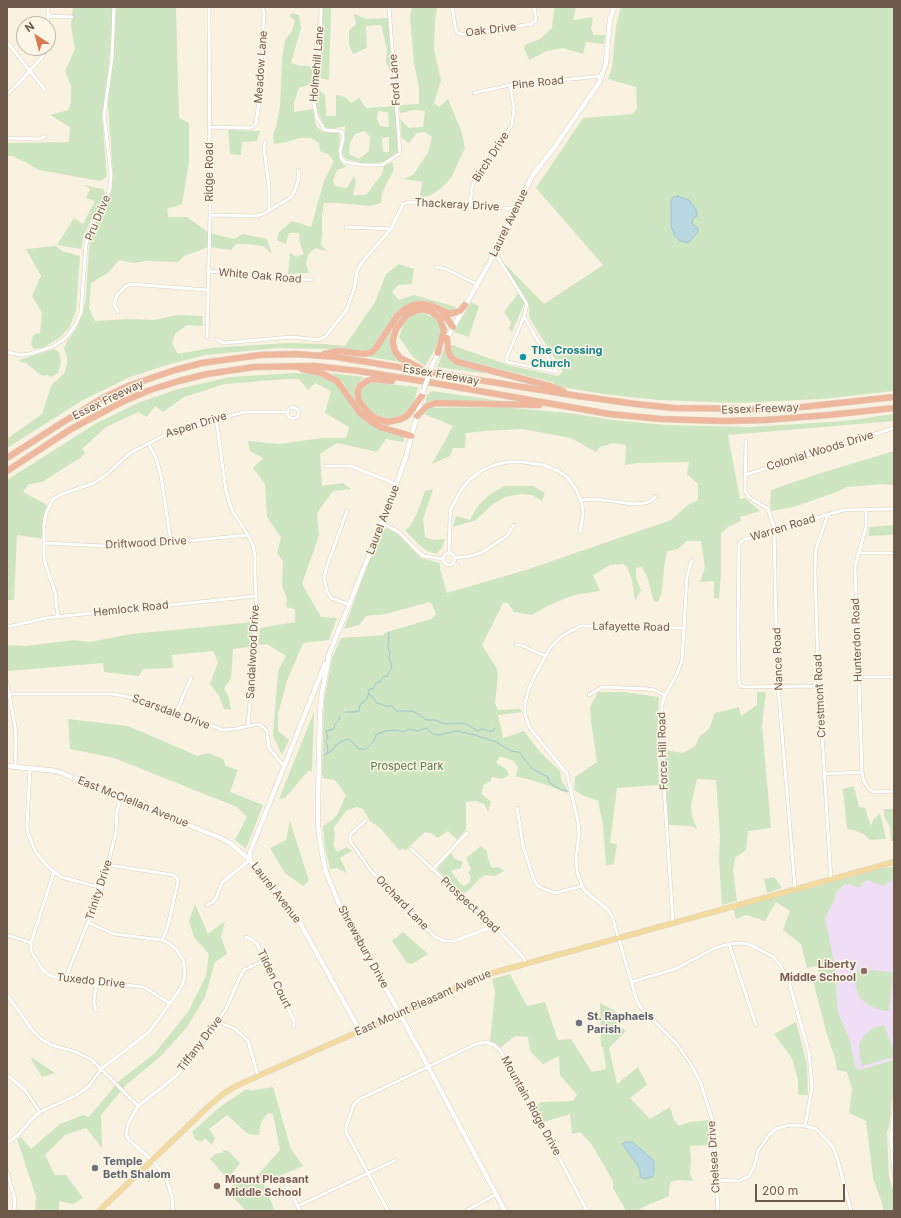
<!DOCTYPE html>
<style>
body{margin:0}
#map{position:relative;width:901px;height:1218px;overflow:hidden;background:#faf2e0;font-family:Inter,sans-serif}
canvas{display:block}
.frame{position:absolute;inset:0;border:8px solid #6e5a4a;pointer-events:none}
.north{position:absolute;left:16px;top:16px;width:40px;height:40px;box-sizing:border-box;background:#fdf6e6;border:1px solid #c4b8a8;border-radius:50%;rotate:324deg;font-size:11px;font-weight:700;line-height:16px;text-align:center;color:#6e5a4a}
.north::after{content:'';display:block;margin:auto;width:14px;height:18px;background:#da794f;clip-path:polygon(50% 0,100% 100%,50% 72%,0 100%)}
.scale{position:absolute;left:755px;top:1184px;width:90px;height:18px;box-sizing:border-box;border:2px solid #6e5a4a;border-top:0;padding-left:5px;font-size:12px;line-height:14px;white-space:nowrap;color:#6e5a4a;-webkit-text-stroke:3px #fdf6e6;paint-order:stroke}
</style>
<div id="map">
<canvas width="901" height="1218"></canvas>
<div class="frame"></div>
<div class="north">N</div>
<div class="scale">200 m</div>
</div>
<script>
const c = document.querySelector('canvas').getContext('2d');
c.lineJoin = 'round';
function paint(path, color) {
  c.fillStyle = color;
  c.fill(path, 'evenodd');
}
function toPath(rows) {
  const path = new Path2D();
  for (const r of rows) {
    if (r.length === 3) {
      path.moveTo(r[0] + r[2], r[1]);
      path.arc(r[0], r[1], r[2], 0, 2 * Math.PI);
      continue;
    }
    path.moveTo(r[0], r[1]);
    for (let i = 2; i < r.length; i += 2) path.lineTo(r[i], r[i + 1]);
  }
  return path;
}
function strokePath(path, color, width, dash) {
  c.strokeStyle = color;
  c.lineWidth = width;
  c.lineCap = dash ? 'butt' : 'round';
  c.setLineDash(dash || []);
  c.stroke(path);
}
function drawText(font, color, halo, rows, align = 'center') {
  c.font = font + ' Inter,sans-serif';
  c.lineWidth = 3;
  c.setLineDash([]);
  c.textBaseline = 'middle';
  c.strokeStyle = halo;
  c.fillStyle = color;
  for (const [text, x, y, turn = 0] of rows) {
    c.save();
    c.translate(x, y);
    c.rotate((+turn || 0) * Math.PI / 180);
    c.textAlign = isNaN(turn) ? turn : align;
    if (halo) c.strokeText(text, 0, 0);
    c.fillText(text, 0, 0);
    c.restore();
  }
}
paint(toPath([
 [894,878,894,1060,859,1070,855,1065,850,1041,838,1012,835,966,825,918,834,901,836,893,845,884,849,884,860,887,863,882,867,880,885,883]
]), '#efdef5');
paint(toPath([
 [73,7,112,7,112,29,108,74,102,115,107,177,100,181,39,170,27,163,12,156,7,156,7,143,69,142,70,127,50,115,68,110,71,103,71,86,65,71,75,49,71,26],
 [116,7,176,7,179,118,189,123,189,162,182,204,167,209,168,217,187,217,209,233,234,239,243,234,267,239,272,254,263,246,247,244,236,244,231,250,209,247,184,256,178,262,146,261,133,263,119,260,109,272,91,283,89,308,95,321,129,319,154,320,177,315,202,316,203,326,187,325,175,334,172,343,178,354,210,348,288,343,323,344,345,346,375,302,386,274,399,264,414,269,412,284,398,285,392,292,399,300,414,295,456,307,453,312,407,305,375,346,363,353,329,349,277,348,206,355,170,364,130,377,83,400,7,448,7,439,42,414,52,384,56,381,65,372,67,364,67,357,64,348,66,343,76,329,83,313,86,297,89,247,94,225,111,193,113,176,108,105],
 [323,7,331,8,329,80,319,78],
 [412,7,437,7,435,21,434,49,441,80,434,103,439,107,448,99,462,133,465,148,451,178,440,189,430,196,420,197,422,182,404,179,413,175,421,163,428,153,432,137,425,132,417,133,409,143,402,138,400,119,409,128,423,127,425,111,414,110,400,113,399,105,419,104,419,87,414,63,410,16],
 [554,7,576,7,573,20,593,17,591,29,594,35,605,35,604,44,586,42,583,54,563,48,547,51,529,60,524,48,525,45,540,39,552,28],
 [621,7,894,7,894,391,822,399,738,403,658,400,603,394,555,386,553,382,454,358,450,348,452,345,508,365,558,376,563,372,529,317,529,305,524,304,512,332,509,329,511,322,504,312,520,291,499,258,544,304,603,265,536,188,583,118,633,114,637,108,636,87,608,79,612,67,616,27],
 [293,13,299,15,301,28,291,63,301,66,314,66,311,84,299,88,294,103,294,112,313,109,316,126,323,132,339,133,340,138,338,152,340,160,346,167,337,170,333,181,335,186,347,188,354,176,356,181,353,195,366,195,382,174,384,166,392,162,394,169,382,193,381,203,371,206,337,203,324,203,322,215,322,236,321,245,328,252,315,248,308,255,306,264,309,273,288,274,290,253,296,257,304,254,300,244,299,233,289,233,286,244,277,240,279,232,292,221,311,227,324,181,334,161,328,154,320,151,319,143,311,138,299,138,287,142,274,144,273,135,276,127,280,107,282,59,285,40,292,31,295,21,289,15],
 [354,14,367,19,389,18,392,72,390,71,386,62,387,50,381,25,366,26,367,48,353,54,349,45,349,30,356,24],
 [316,87,325,95,326,116,336,116,336,95,345,97,351,103,359,98,366,108,386,107,396,104,399,152,385,162,367,164,345,159,342,152,345,137,345,126,333,129,324,127,316,106],
 [378,111,388,112,389,127,380,126,377,119],
 [365,131,370,137,369,151,359,159,349,154,350,143,355,134],
 [389,137,389,152,383,152,382,138],
 [228,130,260,131,257,141,242,142,241,155,230,154],
 [84,185,103,189,105,193,100,207,91,220,84,235,81,249,57,245,74,218,83,224,95,201,86,198,90,189],
 [56,246,62,251,80,256,76,311,69,328,58,339,44,347,34,349,31,345,33,335,40,333,42,313,32,296,41,276,26,249],
 [471,302,479,306,469,337,454,332],
 [424,313,435,318,441,330,435,349,425,366,412,356,399,337,404,324,413,314],
 [391,328,392,349,400,362,364,356,377,352,383,343],
 [54,349,59,352,61,363,58,373,51,377,48,375,42,376,26,363,20,362,19,360],
 [444,350,451,362,488,374,437,367],
 [294,373,316,374,337,384,356,413,372,426,405,436,403,442,386,439,377,452,337,443,320,454,322,486,343,483,351,489,333,491,317,513,319,535,302,584,321,617,337,618,329,640,303,643,287,681,278,714,278,731,289,740,282,755,273,736,278,671,286,656,267,644,258,645,260,628,295,622,295,609,286,607,287,599,282,586,283,561,277,553,281,537,267,517,265,484,253,468,263,458,250,451,248,441,279,444,322,438,346,438,349,427,325,413,331,391,315,383,308,390,299,379,286,379,225,384,184,397,163,412,155,406,147,417,138,412,106,427,82,449,85,453,80,458,42,482,29,484,23,492,47,505,45,539,17,535,14,600,7,600,7,480,95,424,138,403,178,389,231,377],
 [331,373,364,377,356,386,354,400,342,381],
 [368,382,418,387,415,399,407,412,400,416,390,419,382,418,372,412,362,402,360,392,363,386],
 [432,391,501,401,437,401,425,405,427,395],
 [501,407,569,413,613,420,666,425,751,427,844,421,894,414,894,421,728,435,740,499,745,498,760,511,740,517,741,521,728,527,721,533,721,575,719,599,714,598,714,581,700,582,705,567,701,541,687,541,678,549,667,551,664,567,662,592,658,602,654,602,648,579,642,567,636,568,636,578,641,590,635,601,632,580,627,567,623,564,610,565,593,575,600,591,574,595,547,606,532,615,514,612,508,603,503,603,482,645,497,669,498,676,495,703,498,710,520,709,522,712,498,715,503,738,524,731,540,752,560,771,562,782,566,786,568,793,541,783,516,776,518,767,513,761,500,756,496,763,506,769,509,775,502,779,492,777,490,782,483,785,482,794,491,802,488,812,484,804,476,801,466,802,466,830,457,840,448,831,438,838,431,833,425,832,405,851,403,848,400,851,379,827,370,821,363,809,357,807,347,810,334,827,335,836,333,845,337,852,347,847,352,851,340,858,347,873,337,868,330,869,325,848,323,826,332,820,337,815,346,795,343,792,340,786,334,780,323,778,322,773,324,700,332,658,341,638,384,635,384,633,431,619,436,614,432,604,429,602,386,614,366,616,359,625,344,629,378,536,386,528,399,535,421,558,440,563,440,569,447,593,529,569,671,520,688,505,698,500,698,484,687,474,689,462,638,463,625,465,626,445,613,443,600,447,596,452,571,438,522,429,484,431,466,433,465,448,453,448,450,456,432,464,453,426,424,414,428,408],
 [894,451,894,485,882,484,847,487,831,494,793,507,771,511,770,504,771,490,821,473],
 [505,486,533,486,545,493,542,501,532,495,520,494,505,497,493,504,476,520,453,527,456,516,470,520,477,507,490,494],
 [433,489,423,519,425,537,434,540,445,539,442,548,436,554,427,551,418,544,405,530,410,526,417,513,425,491],
 [894,525,894,535,868,536,870,527],
 [253,622,251,647,233,649,231,679,224,688,229,698,231,710,224,709,219,696,210,684,218,662,213,651,172,655,173,668,143,669,139,676,104,672,103,663,8,671,7,669,7,645,26,646,74,640,89,642,132,634],
 [598,692,624,692,659,697,657,741,659,785,617,788,610,843,617,844,614,864,606,865,603,825,598,801,584,796,574,790,575,777,597,762,591,721,590,707],
 [757,692,766,692,762,725,771,828,748,831,746,850,735,858,733,870,737,901,722,905,719,860,720,836,716,780,697,779,691,805,692,816,697,829,691,826,667,825,665,750,683,753,695,746,700,736,709,729,715,713,739,707,741,716,757,705],
 [314,712,312,771,308,771,285,798,279,799],
 [68,719,128,726,198,756,208,753,223,759,226,766,238,770,230,792,263,805,246,849,235,840,247,817,237,807,114,758,70,749],
 [854,786,859,807,865,808,871,826,873,820,880,813,886,839,870,840,865,835,854,830,847,829,843,789],
 [884,809,894,809,894,841,891,841,890,827,884,816],
 [290,821,309,881,303,886,285,873,270,848,286,840],
 [481,846,487,851,488,859,492,868,499,867,504,871,495,876,485,875,478,880,470,889,462,895,437,869,451,853,455,859,463,862,461,868,451,871,459,882,464,886,470,882,471,877,468,873,471,869,466,858],
 [894,867,894,878,883,886,867,880,865,882,863,882,860,888,849,884,845,884,836,893,834,901,825,918,835,966,838,1012,850,1041,855,1065,859,1070,894,1060,894,1084,889,1128,887,1131,889,1177,894,1192,894,1211,883,1211,883,1206,873,1178,866,1121,849,1113,852,1088,847,1072,837,1070,835,1058,827,1035,812,977,819,974,817,966,807,968,801,944,783,930,790,911,776,902,765,921,746,915,736,919,733,908,882,868],
 [774,877,782,888,767,893,764,879],
 [195,904,208,934,225,921,221,937,227,954,215,962,205,997,187,1027,162,1055,126,1085,101,1115,102,1148,86,1128,65,1135,45,1155,55,1175,66,1175,83,1198,73,1204,59,1201,59,1211,35,1211,36,1197,17,1139,21,1137,31,1149,60,1124,83,1115,89,1117,118,1082,155,1053,188,1012,206,976,209,954,194,937,189,921],
 [403,932,420,947,428,954,412,964,407,963,392,941],
 [858,969,891,972,893,974,889,1011,880,1010,870,1006,863,1001,858,995,855,983],
 [510,974,527,1006,545,1002,558,1040,571,1039,592,1072,606,1069,603,1047,601,1046,600,1003,615,1011,617,1025,626,1031,609,1048,617,1084,638,1067,647,1085,630,1098,650,1119,670,1107,674,1120,679,1126,690,1122,709,1120,711,1145,690,1146,691,1159,690,1173,693,1181,679,1180,670,1182,669,1196,641,1208,639,1211,626,1211,613,1188,613,1181,592,1145,580,1132,572,1134,570,1114,541,1123,533,1108,541,1102,573,1101,577,1095,560,1075,559,1056,543,1064,530,1051,528,1037,515,1036,500,1048,490,1042,495,992,492,979],
 [624,1147,652,1177,640,1170,637,1165],
 [796,1022,807,1065,808,1095,798,1095,798,1080,792,1058,774,1034],
 [884,1025,894,1052,894,1057,862,1066,860,1056,859,1044,865,1035,873,1028],
 [31,1057,55,1073,42,1077,32,1061],
 [273,1087,291,1149,303,1166,263,1183,275,1211,246,1211,227,1191,233,1185,210,1159,215,1154,222,1153,224,1150,228,1151,240,1163,230,1176,237,1180,255,1178,280,1150,273,1114,268,1113,261,1122,259,1135,248,1134,227,1115,209,1129,215,1138,212,1145,205,1138,201,1142,195,1139,192,1132,220,1107,245,1090,248,1089,250,1091]
]), '#cde5c1');
const water = toPath([
 [678,196,689,200,696,209,697,215,696,217,693,217,692,224,697,227,698,232,688,243,680,241,675,236,671,226,671,201,673,197,678,196],
 [627,1142,633,1142,654,1161,654,1174,652,1177,644,1179,640,1177,640,1170,637,1165,622,1144,623,1143,627,1142]
]);
paint(water, '#b7d7e1');
strokePath(water, '#9ec6d1', 1);
strokePath(toPath([
 [368,694,371,695,377,703,386,706,392,706,396,711,413,711,427,720,436,720,444,724,464,723,478,731,482,729,489,731,493,731,495,728],
 [346,712,354,712,359,711,360,705,367,699,369,692,368,690,374,688,375,684,380,682,384,676,386,677,392,668,389,657,390,652,388,648,389,632],
 [327,753,328,749,326,741,328,738,326,731,334,729,335,726,334,725,339,720,340,716],
 [324,755,331,751,337,744,345,740,349,739,359,749,366,749,374,741,376,735,385,731,396,730,404,732,409,729,418,731,426,728,433,734,438,735,457,731,475,735,496,742,511,751,518,752,521,754,524,759,533,769,548,777,549,782,553,785,561,790,568,791]
]), '#9ec6d1', 1);
const street = toPath([
 [321,7,320,47,313,100,317,118,325,130,340,131,343,133,343,140,340,151,341,158,344,162,364,165,382,165,400,153,389,7],
 [452,7,456,31,458,33,464,35,531,24,536,20,534,7],
 [48,16,72,17],
 [48,24,48,7],
 [7,42,45,90],
 [474,93,510,85,602,76],
 [7,94,16,86,43,56,46,48],
 [210,127,251,128,256,123,260,95,264,12,262,7],
 [7,138,40,139,45,136],
 [265,142,264,148,269,187,269,210],
 [470,205,472,187,475,179,512,125,514,108,510,85],
 [210,215,256,216,263,214,290,198,294,193,299,178,298,170],
 [346,227,391,229],
 [495,253,527,304,524,316],
 [436,267,446,269,476,284],
 [208,271,311,280],
 [118,312,114,304,117,295,125,287,130,284,208,290],
 [524,316,541,346,557,372,507,362,506,359,524,316],
 [207,337,210,215,209,7],
 [216,339,223,343,292,337,319,340,326,336,347,309,354,289,357,271,362,262,391,229,403,204,409,202,470,205,516,209],
 [7,352,20,355,29,354,52,347,63,340,68,335,76,324,81,312,86,245,89,231,107,198,110,187,111,175,104,115,112,58,114,7],
 [293,413,5.5],
 [216,418,226,491,229,502,233,512,248,535,253,546,255,555,255,575,257,619,248,726],
 [746,441,745,491,749,497,768,509,774,527,777,673,795,888],
 [148,443,156,458,161,476,171,543],
 [326,466,351,466,396,484],
 [745,475,894,428],
 [581,500,595,499,633,504,646,503,652,500,656,496],
 [866,510,866,527,855,566,862,772,864,782,869,789,874,792,894,791],
 [347,511,326,569,324,578,327,591,331,598,350,605],
 [828,514,816,549,815,570,818,670,831,880],
 [382,523,399,532,416,550,424,556,443,559],
 [44,543,126,547,248,535],
 [449,559,6],
 [449,553,450,518,451,509,461,490,470,479,481,471,494,465,508,462,522,462,544,465,558,471,567,477,576,489,582,504,583,515,580,532],
 [858,553,894,553],
 [455,558,471,556,481,553,507,536,514,525],
 [58,617,55,592,45,563,44,557,44,525,46,513,53,499,62,494,94,483,106,475,130,453,171,432,244,412,288,412],
 [7,627,46,618,256,596],
 [685,628,600,626,581,626,573,630,562,636,550,648,535,675,528,691,525,703,525,715,530,728,567,774,578,822,579,833,576,860,577,871,582,886,585,891,608,910,612,916,637,1001,641,1008,677,1044,690,1063,700,1081,713,1122,718,1211],
 [516,645,521,645,545,656],
 [858,677,894,677],
 [7,683,15,726,16,741,15,767],
 [819,686,745,687,741,686,739,683,738,627,739,544,743,540,843,510,894,509],
 [7,694,112,694,139,699,223,730,235,729,258,724,263,727,267,731,269,748,284,766],
 [589,695,602,687,648,689,654,690,665,695],
 [176,713,191,678],
 [30,768,27,826,28,833,35,851,47,866,61,877,102,888],
 [824,774,862,772],
 [517,808,523,846,534,880,538,886,544,889,556,893,582,886],
 [366,820,350,835,350,841,371,871,435,937,445,941,454,941,494,926],
 [411,849,494,926,523,957,526,963],
 [108,865,173,875,177,878,178,881,168,926,162,940],
 [432,870,467,833],
 [54,872,31,943,31,950,33,955,42,969,49,975,57,978,144,987,169,1003],
 [207,905,213,902,216,898,222,883,225,880,250,860],
 [673,923,662,756,662,705,665,695,676,676,682,661,687,576,692,560],
 [7,935,31,943],
 [246,937,251,939,257,944,294,1021,294,1027],
 [729,944,756,1025],
 [65,979,102,888,116,832,117,811,121,797],
 [631,982,675,969,715,948,725,945,737,943,747,944,757,948,773,957,780,965,788,979,809,1053,812,1088,805,1126],
 [7,995,33,1031,40,1038,51,1045,76,1052,92,1060,138,1106],
 [96,1010,94,1003,96,983],
 [219,1022,235,1029,248,1041,258,1076],
 [7,1075,25,1090,40,1112],
 [894,1108,891,1139,894,1175],
 [7,1143,19,1134,32,1119,40,1112,75,1096,89,1086,101,1069,149,1032,178,992,183,983,185,973,183,960,176,949,168,943,162,940,114,934,89,923],
 [7,1172,15,1200,14,1211],
 [716,1180,739,1181,749,1176,754,1167,758,1151,769,1135,776,1129,785,1126,793,1125,805,1126,816,1129,821,1134,833,1147,838,1161,851,1211],
 [286,1183,300,1211],
 [298,1206,396,1160],
 [173,1211,172,1197,167,1181,161,1171,152,1160,129,1140,126,1134,128,1124,138,1106,175,1077,194,1055,226,1009,240,977,244,970,265,960],
 [388,1211,346,1132,346,1127,354,1104,360,1099,476,1044,486,1042,494,1045,499,1049,503,1055,553,1146,587,1211],
 [466,1211,496,1194]
]);
const secondary = toPath([
 [433,363,495,253,532,176,554,148,599,83,606,63,610,19,614,7],
 [329,656,322,693,320,711,318,804,318,826,322,853,326,872,341,909,400,1014,505,1211],
 [328,657,382,523,405,460,422,397],
 [7,766,57,771,223,839,230,843,250,860,300,923,360,1031],
 [250,860,250,852,325,664]
]);
const primary = toPath([
 [99,1211,211,1104,223,1094,236,1086,258,1076,360,1031,400,1014,470,981,485,975,894,862]
]);
const highway = toPath([
 [442,312,453,327],
 [447,338,448,350,450,356,453,359,458,362,550,386,563,391],
 [324,354,339,351,365,354,372,352,376,348,397,316,405,309,413,305,422,304,430,305,450,314,460,311,465,305],
 [420,368,400,358,395,351,393,344,393,339,396,329,407,315,415,311,423,309,432,312,439,318,444,330,438,353],
 [302,369,321,373,337,381,360,413,373,423,380,427,411,436],
 [392,381,373,379,367,381,360,386,358,390,358,399,361,404,371,415,377,419,388,422,401,419,407,416,422,396],
 [417,416,427,406,436,403,539,405],
 [7,458,60,424,103,398,128,386,175,370,202,363,260,355,297,354,336,357,578,396,636,404,674,408,754,409,802,407,894,397],
 [7,471,71,429,124,401,150,390,179,381,207,374,254,367,315,366,359,371,434,383,609,414,661,419,723,421,765,420,829,415,894,408]
]);
strokePath(street, '#ddcebd', 4);
strokePath(secondary, '#decdb9', 5.5);
strokePath(primary, '#dcd7d4', 6);
strokePath(highway, '#dcd7d4', 7);
strokePath(street, '#fff', 3);
strokePath(secondary, '#fff', 4.5);
strokePath(primary, '#f3da9e', 5);
strokePath(highway, '#efb89c', 6);
const secondaryBridge = toPath([
 [423,392,433,363]
]);
strokePath(secondaryBridge, '#decdb9', 5.5, []);
strokePath(secondaryBridge, '#fff', 4.5);
for (const [x, y, r, color] of [
 [523,357,4,"#0f9aa8"],
 [864,971,4,"#8d6e63"],
 [579,1023,4,"#6b7280"],
 [95,1168,4,"#6b7280"],
 [217,1186,4,"#8d6e63"]
]) {
  const dot = new Path2D();
  dot.arc(x, y, r, 0, 2 * Math.PI);
  c.fillStyle = color;
  c.fill(dot);
  strokePath(dot, '#fdf6e6', 1.5);
}
drawText('11px', '#6e5a4a', '#fdf6e6', [
 ["Oak Drive",491,30,-7],
 ["Holmehill Lane",317,64,-85],
 ["Meadow Lane",261,67,-86],
 ["Ford Lane",395,80,-94],
 ["Pine Road",538,83,-6],
 ["Birch Drive",491,157,-57],
 ["Ridge Road",210,172,-90],
 ["Thackeray Drive",457,205,3],
 ["Pru Drive",98,218,-67],
 ["Laurel Avenue",509,223,-64],
 ["White Oak Road",260,276,5],
 ["Essex Freeway",441,375,10],
 ["Essex Freeway",108,400,-26],
 ["Essex Freeway",760,409,-2],
 ["Aspen Drive",196,425,-17],
 ["Colonial Woods Drive",820,451,-17],
 ["Laurel Avenue",383,520,-69],
 ["Warren Road",783,528,-17],
 ["Driftwood Drive",146,543,-3],
 ["Hemlock Road",131,609,-6],
 ["Lafayette Road",631,627,1],
 ["Hunterdon Road",857,640,-92],
 ["Sandalwood Drive",253,652,-87],
 ["Nance Road",778,659,-92],
 ["Crestmont Road",820,696,-93],
 ["Scarsdale Drive",171,712,20],
 ["Force Hill Road",663,751,-92],
 ["East McClellan Avenue",133,802,22],
 ["Trinity Drive",99,890,-72],
 ["Laurel Avenue",276,893,52],
 ["Orchard Lane",402,903,46],
 ["Prospect Road",470,905,43],
 ["Shrewsbury Drive",363,947,61],
 ["Tilden Court",274,979,64],
 ["Tuxedo Drive",91,981,6],
 ["East Mount Pleasant Avenue",423,1003,-24],
 ["Tiffany Drive",200,1044,-53],
 ["Mountain Ridge Drive",531,1106,61],
 ["Chelsea Drive",714,1157,-94]
]);
drawText('bold 11px', '#0d838f', '#fdf6e6', [
 ["The Crossing",531,351],
 ["Church",531,364]
], 'left');
drawText('11px', '#517946', '#fdf6e6', [
 ["Prospect Park",407,767]
]);
drawText('bold 11px', '#785e54', '#fdf6e6', [
 ["Liberty",856,965],
 ["Middle School",856,978],
 ["Mount Pleasant",225,1180,"left"],
 ["Middle School",225,1193,"left"]
], 'right');
drawText('bold 11px', '#5b616d', '#fdf6e6', [
 ["St. Raphaels",587,1017],
 ["Parish",587,1030],
 ["Temple",103,1162],
 ["Beth Shalom",103,1175]
], 'left');
</script>
